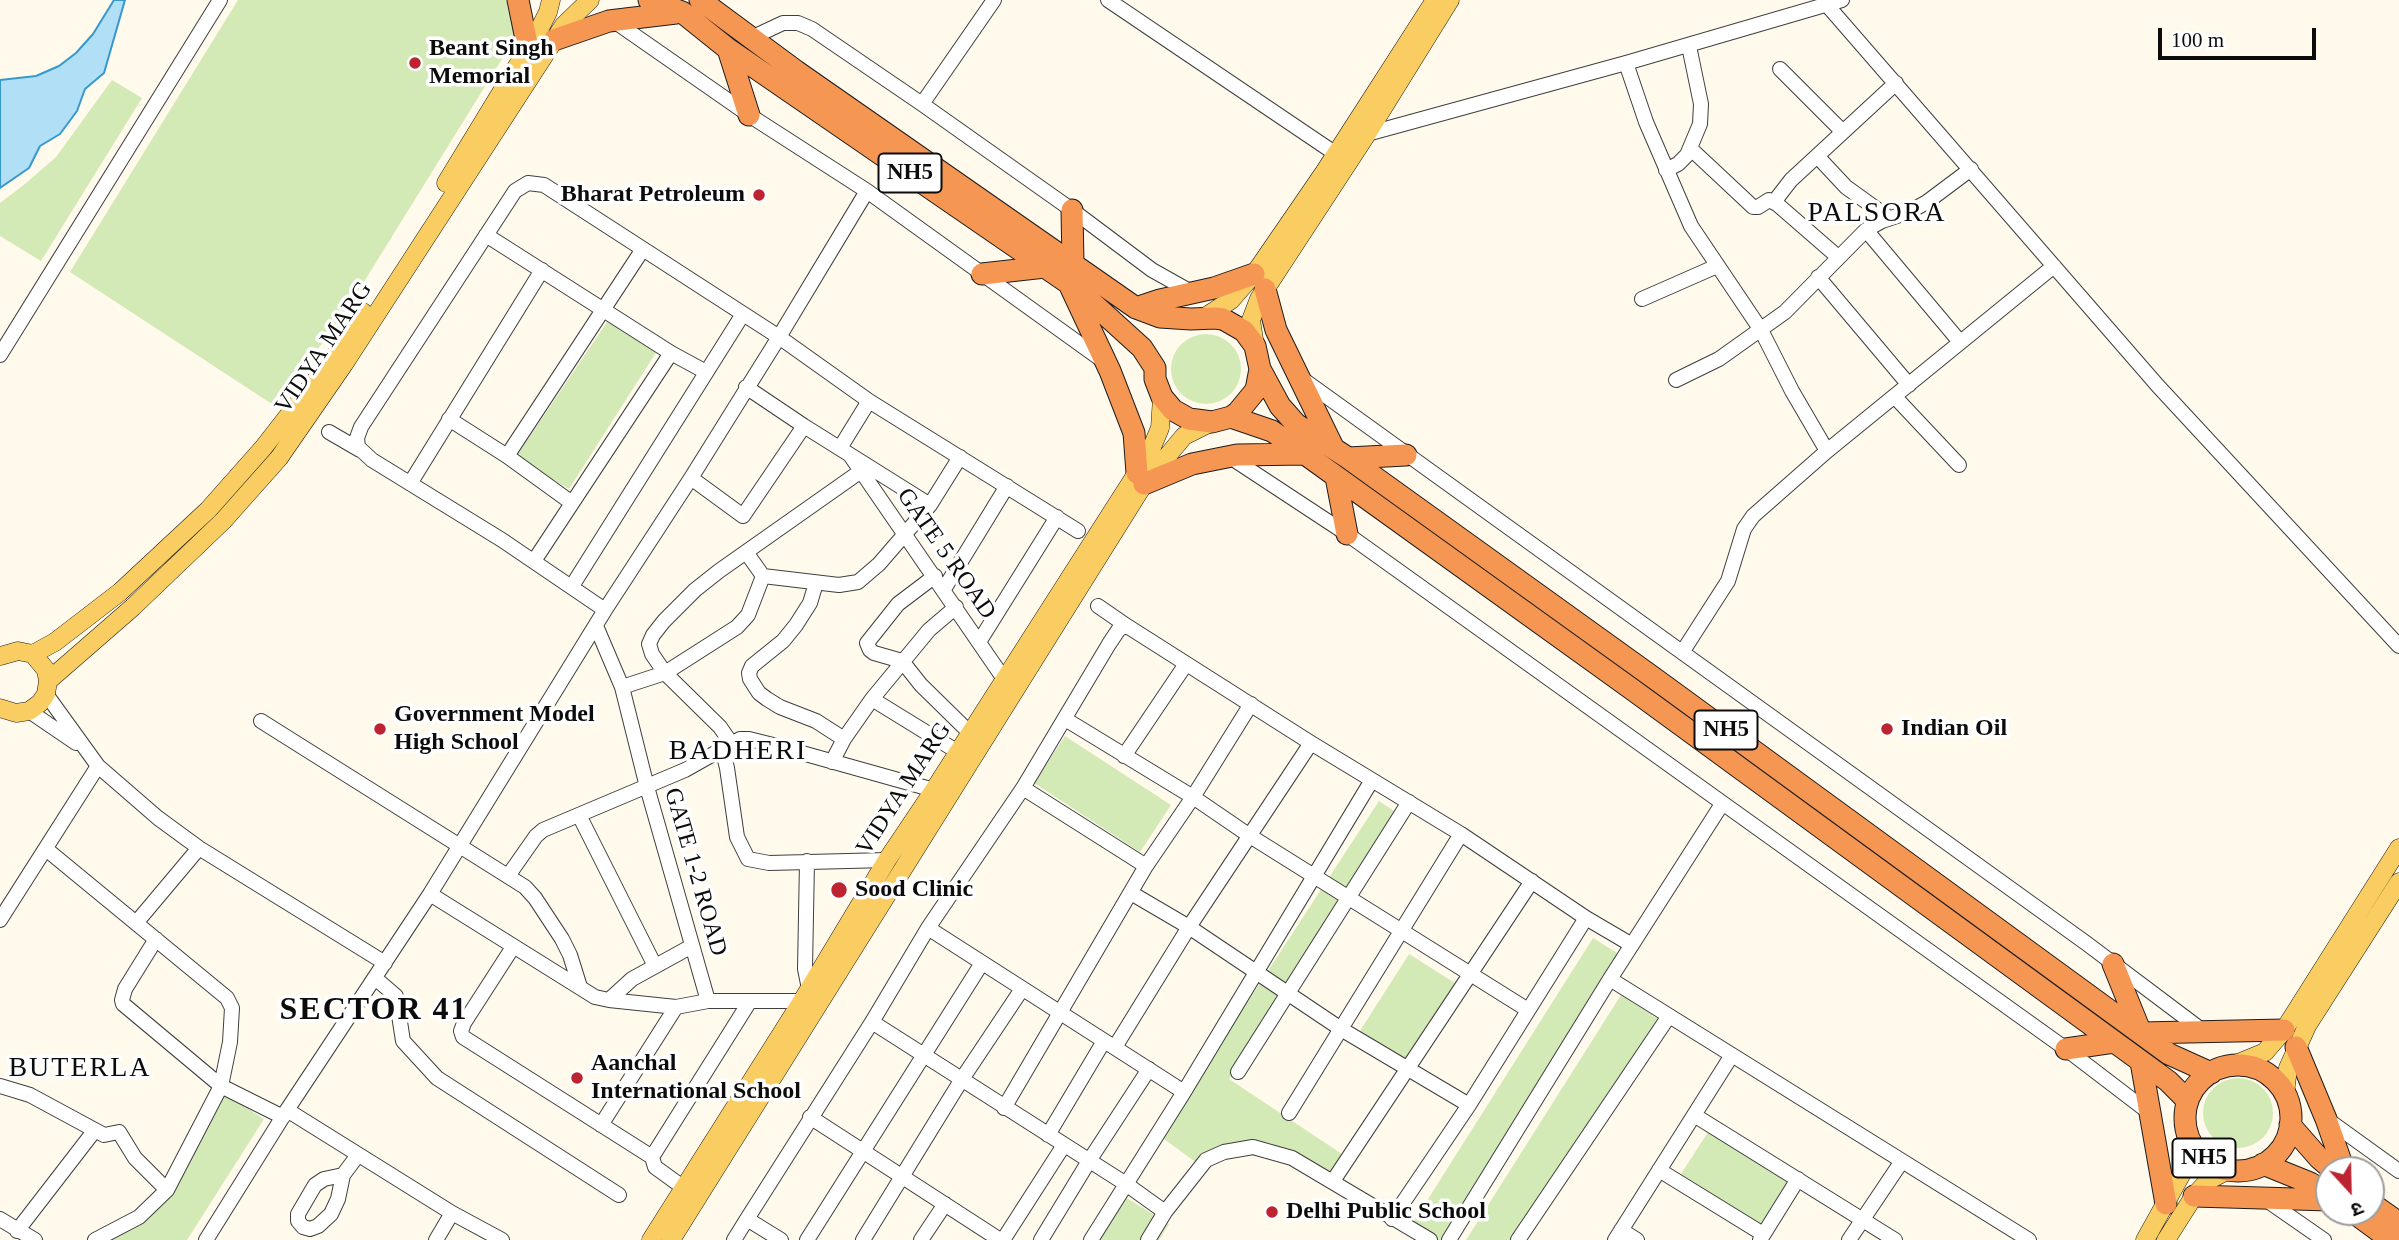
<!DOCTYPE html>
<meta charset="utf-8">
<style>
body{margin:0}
#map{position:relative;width:2399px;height:1240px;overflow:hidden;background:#fffaec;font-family:"Times New Roman","Noto Sans Devanagari",serif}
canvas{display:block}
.north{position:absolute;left:2315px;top:1156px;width:70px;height:70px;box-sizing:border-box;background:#fff;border:2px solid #9e9e9e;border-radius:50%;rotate:158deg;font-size:19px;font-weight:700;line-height:28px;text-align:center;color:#0c0c0c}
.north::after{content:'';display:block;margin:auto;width:24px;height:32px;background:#bd2432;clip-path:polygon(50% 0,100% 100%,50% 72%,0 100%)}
.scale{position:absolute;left:2158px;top:28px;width:158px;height:32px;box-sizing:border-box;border:4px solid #0c0c0c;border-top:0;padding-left:9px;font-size:21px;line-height:24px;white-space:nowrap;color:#0c0c0c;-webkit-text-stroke:5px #fff;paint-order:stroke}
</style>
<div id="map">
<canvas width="2399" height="1240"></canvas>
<div class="north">उ</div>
<div class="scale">100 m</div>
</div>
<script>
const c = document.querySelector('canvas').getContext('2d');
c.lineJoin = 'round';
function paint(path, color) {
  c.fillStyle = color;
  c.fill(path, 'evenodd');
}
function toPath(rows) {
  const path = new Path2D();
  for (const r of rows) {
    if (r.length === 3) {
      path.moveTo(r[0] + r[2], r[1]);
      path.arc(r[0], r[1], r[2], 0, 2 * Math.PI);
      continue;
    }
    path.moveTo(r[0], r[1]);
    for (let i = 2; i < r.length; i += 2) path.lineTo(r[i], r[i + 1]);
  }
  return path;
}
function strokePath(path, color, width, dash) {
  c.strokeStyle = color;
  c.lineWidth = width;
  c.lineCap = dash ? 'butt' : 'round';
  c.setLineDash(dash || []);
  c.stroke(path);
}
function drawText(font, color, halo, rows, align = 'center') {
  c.font = font + ' "Times New Roman",serif';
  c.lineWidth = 7;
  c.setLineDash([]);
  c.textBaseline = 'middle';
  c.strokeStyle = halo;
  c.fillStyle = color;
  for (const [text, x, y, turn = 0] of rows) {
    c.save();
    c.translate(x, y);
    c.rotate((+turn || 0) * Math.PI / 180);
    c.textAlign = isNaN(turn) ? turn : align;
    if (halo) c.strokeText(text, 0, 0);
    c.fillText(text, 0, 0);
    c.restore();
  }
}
paint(toPath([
 [238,0,506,0,515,38,344,314,275,406,70,272],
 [112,80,142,98,41,261,0,236,0,203,25,184,56,157],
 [609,319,657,351,569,489,516,457],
 [1206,369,35],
 [1065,736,1171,805,1140,852,1034,783],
 [1379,801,1397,813,1229,1079,1351,1160,1337,1179,1270,1143,1245,1143,1201,1166,1160,1136],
 [1593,938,1622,956,1443,1240,1434,1240,1411,1226],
 [1409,954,1458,985,1407,1065,1358,1034],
 [1621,995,1658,1019,1518,1240,1466,1240],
 [2238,1113,35],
 [214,1087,264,1119,187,1240,109,1240,151,1215],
 [1710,1129,1790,1181,1762,1225,1681,1174],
 [1125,1197,1169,1224,1159,1240,1097,1240]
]), '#d3e9b6');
const water = toPath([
 [114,0,125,0,104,73,85,89,77,111,60,134,40,146,29,168,0,188,0,80,36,76,59,66,76,53,93,34,114,0]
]);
paint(water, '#b0dff6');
strokePath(water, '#3798ce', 2);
const minor = toPath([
 [1108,0,1336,154],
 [1827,5,2158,386,2399,646],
 [614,21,749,115,867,191,1102,360],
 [751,38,783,23,798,23,812,29,922,104,1072,210,1152,270,1193,293],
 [1626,63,1646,122,1691,226,1761,330,1792,391,1827,451],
 [1780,69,1843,132],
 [922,104,994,0],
 [1362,132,1367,134,1626,63,1842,0],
 [1691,149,1753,207,1758,207,1769,200,1777,204,1838,257],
 [1817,156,1846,187,1889,218],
 [1666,170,1678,164,1687,155,1700,124,1701,104,1689,46],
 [1774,202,1791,180,1896,83],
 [1866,230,1960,342],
 [486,235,671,353,534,561],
 [1818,277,1909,385],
 [1642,299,1717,266],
 [671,353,706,372],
 [0,355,220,0],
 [1301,378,2086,943,2203,1031],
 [1676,380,1719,359,1785,312,1866,230,1882,221,1909,212,1927,202,1971,169],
 [746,387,804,426,930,505],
 [1895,397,1959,465],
 [449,419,507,456,643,249],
 [329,432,360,450],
 [840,448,869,401],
 [850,455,1004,679],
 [507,456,572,503],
 [1230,457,1347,534,2066,1049,2151,1114],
 [691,478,743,516,804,426],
 [411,482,542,270],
 [746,552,763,576,839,585,858,582,879,564,930,505,960,457],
 [763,576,748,615,737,627,665,673,652,654,649,644,653,635,664,621,695,590,719,571,861,471],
 [935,576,898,604,867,643,870,650,874,653,902,661,921,685,970,733],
 [816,583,810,603,796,625,783,641,752,666,749,673,750,679,759,693,767,699,780,707,816,721,844,739],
 [572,586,743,314],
 [944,589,1007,486],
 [1098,606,1127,626],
 [605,610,502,540,372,460,358,447,357,438,361,427,515,191,528,183,544,185,779,337,869,401,1078,531],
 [596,626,622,687,647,787,708,1001,802,1001],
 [979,642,1057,517],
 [1683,651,1728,581,1744,529,1753,516,1827,451,2054,266],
 [622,687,665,673,720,727,731,743],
 [46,694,98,766,158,818,199,848,385,963],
 [872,699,958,752],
 [29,711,76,743],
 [1065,719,1193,797,1250,836,1528,1010],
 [261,721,525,887,535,898,562,939,570,955,580,987],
 [722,748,727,768,737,837,748,859,769,863,887,860],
 [1124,756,1186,664],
 [832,762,844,739,872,699,929,630,956,607],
 [1023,788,1146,866],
 [579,815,655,966],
 [807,861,805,969,809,989],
 [508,876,536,836,543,830,685,770,740,739,749,739,777,746,934,790],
 [1131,893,1189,927,1341,1029,1469,1105],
 [430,894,595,997,609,1000,676,1007,708,1001],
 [0,920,98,766],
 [136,923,199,848],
 [928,928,1184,1092],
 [156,939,125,989,122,1000,123,1004,221,1086,283,1117],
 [513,947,464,1023,461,1031,463,1037,652,1157,655,1167,684,1188],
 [375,978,396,996,403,1041,437,1078,619,1195],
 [1610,979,2029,1240],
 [609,1000,632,979,692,946],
 [872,1022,1126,1184,1165,1212],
 [1115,1047,1189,927,1311,743],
 [1238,1072,1409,802],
 [0,1086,30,1095,104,1135,119,1132,135,1158,167,1190,221,1086,230,1042,232,1008,227,998,46,849],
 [1004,1108,1146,866,1193,797,1251,704],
 [287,1110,452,1213,502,1240],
 [1289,1113,1461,834],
 [1694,1115,1895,1240],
 [810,1117,1000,1240],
 [2328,1120,2399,1171],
 [601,1125,676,1007],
 [1048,1135,1104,1041],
 [652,1157,750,1001],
 [1659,1170,1763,1234],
 [343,1175,324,1179,315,1185,298,1214,298,1221,303,1227,310,1229,318,1226,331,1214,338,1199,343,1175,358,1155],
 [1333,1181,1532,881],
 [2265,1199,2324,1240],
 [0,1219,35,1240],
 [747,1219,872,1022,928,928,1023,788,1109,644,1119,629,1127,626,1311,743,1461,834,1586,918,1632,945],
 [1392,1219,1469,1105,1586,918],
 [1621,1230,1637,1240],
 [17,1231,95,1130],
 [95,1240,139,1217,167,1190],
 [206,1240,287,1110,430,894,605,610,691,478,779,337,867,191],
 [436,1240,452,1213],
 [734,1240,747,1219,781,1240],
 [807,1240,982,963],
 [863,1240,962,1079,1022,989],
 [921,1240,945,1204],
 [1003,1240,1064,1145],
 [1041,1240,1089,1161,1149,1069],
 [1091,1240,1184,1092,1372,780],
 [1148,1240,1165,1212,1206,1160,1224,1152,1253,1147,1292,1158,1430,1240],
 [1449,1240,1610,979,1722,804],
 [1518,1240,1669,1016],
 [1615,1240,1732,1055],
 [1760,1240,1798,1179],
 [1849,1240,1902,1161]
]);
const major = toPath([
 [446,183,538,32,548,12,551,0],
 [1205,317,1231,300,1257,270,1325,171,1435,0],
 [1255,346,1251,320,1259,299,1365,137,1450,0],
 [33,654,55,642,120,592,208,510,263,448,334,357,363,312],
 [0,656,18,651,33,654,46,670,48,681,46,694,40,703,29,711,16,713,0,708],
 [48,681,133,607,223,521,279,458,344,364,564,25,590,0],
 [2231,1066,2265,1052,2284,1030,2399,848],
 [2285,1094,2288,1068,2307,1026,2399,882],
 [651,1240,802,1001,887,860,934,790,1149,454,1160,428,1162,397],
 [671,1240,1144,484,1184,436,1212,422],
 [2145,1240,2185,1168,2191,1143],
 [2166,1240,2194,1196,2209,1180,2229,1170]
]);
const highway = toPath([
 [518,0,528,49],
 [649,0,682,12,728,49,1077,289,1142,348,1155,368,1155,379,1162,397,1173,410,1189,419,1212,422,1231,417,1238,412,1256,390,1260,369],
 [700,0,796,71,1136,308,1160,317,1191,319,1215,318,1223,319,1244,331,1255,346,1260,369,1280,406,1296,424,1348,458,1654,678,2169,1054,2211,1073],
 [554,40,609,21,676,13],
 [728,49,749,115],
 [1072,210,1073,263],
 [982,274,1045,267],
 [1071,288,1110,371,1134,433,1137,473],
 [1265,289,1276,330,1334,449],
 [1136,308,1160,300,1214,288,1254,274],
 [1231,417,1272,431,1305,454,1633,690,2168,1081,2188,1101],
 [1348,458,1406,455],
 [1336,477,1347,534],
 [1144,484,1192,464,1237,455,1305,454],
 [2113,964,2141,1033,2284,1030],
 [2296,1047,2326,1119,2344,1170],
 [2066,1049,2114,1042],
 [2141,1062,2166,1204],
 [2238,1118,53],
 [2290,1125,2319,1158,2333,1170],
 [2263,1164,2310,1183,2329,1195],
 [2194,1196,2329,1200],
 [2371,1203,2399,1223],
 [2353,1212,2391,1240]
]);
strokePath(minor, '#3f3f3f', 16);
strokePath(major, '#1d1d1d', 19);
strokePath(highway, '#1d1d1d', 23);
strokePath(minor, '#fff', 14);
strokePath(major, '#f9cd61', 18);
strokePath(highway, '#f59653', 21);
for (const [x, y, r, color] of [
 [415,63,7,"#bd2432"],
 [759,195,7,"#bd2432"],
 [380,729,7,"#bd2432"],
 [1887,729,7,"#bd2432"],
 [839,890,9,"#bd2432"],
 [577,1078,7,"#bd2432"],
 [1272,1212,7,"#bd2432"]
]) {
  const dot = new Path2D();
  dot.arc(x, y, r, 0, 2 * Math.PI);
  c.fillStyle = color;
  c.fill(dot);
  strokePath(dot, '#fff', 2.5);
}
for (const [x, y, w] of [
 [910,173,63],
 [1726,730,63],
 [2204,1158,63]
]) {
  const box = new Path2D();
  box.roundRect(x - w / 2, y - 19.5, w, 39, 5);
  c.fillStyle = '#fff';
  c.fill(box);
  strokePath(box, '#0c0c0c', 2);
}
drawText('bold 23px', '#0c0c0c', null, [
 ["NH5",910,173],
 ["NH5",1726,730],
 ["NH5",2204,1158]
]);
drawText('bold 24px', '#0c0c0c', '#fff', [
 ["Beant Singh",429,49],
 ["Memorial",429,77],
 ["Bharat Petroleum",745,195,"right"],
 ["Government Model",394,715],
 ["High School",394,743],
 ["Indian Oil",1901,729],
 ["Sood Clinic",855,890],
 ["Aanchal",591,1064],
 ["International School",591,1092],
 ["Delhi Public School",1286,1212]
], 'left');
drawText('24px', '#0c0c0c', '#fff', [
 ["VIDYA MARG",324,348,-56],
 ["GATE 5 ROAD",946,554,55],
 ["VIDYA MARG",904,789,-57],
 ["GATE 1-2 ROAD",695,872,74]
]);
c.letterSpacing = '2px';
drawText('28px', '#0c0c0c', '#fff', [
 ["PALSORA",1877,214],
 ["BADHERI",738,752],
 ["BUTERLA",80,1069]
]);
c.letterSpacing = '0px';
c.letterSpacing = '2px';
drawText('bold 32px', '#0c0c0c', '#fff', [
 ["SECTOR 41",374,1011]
]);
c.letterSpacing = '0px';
</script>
